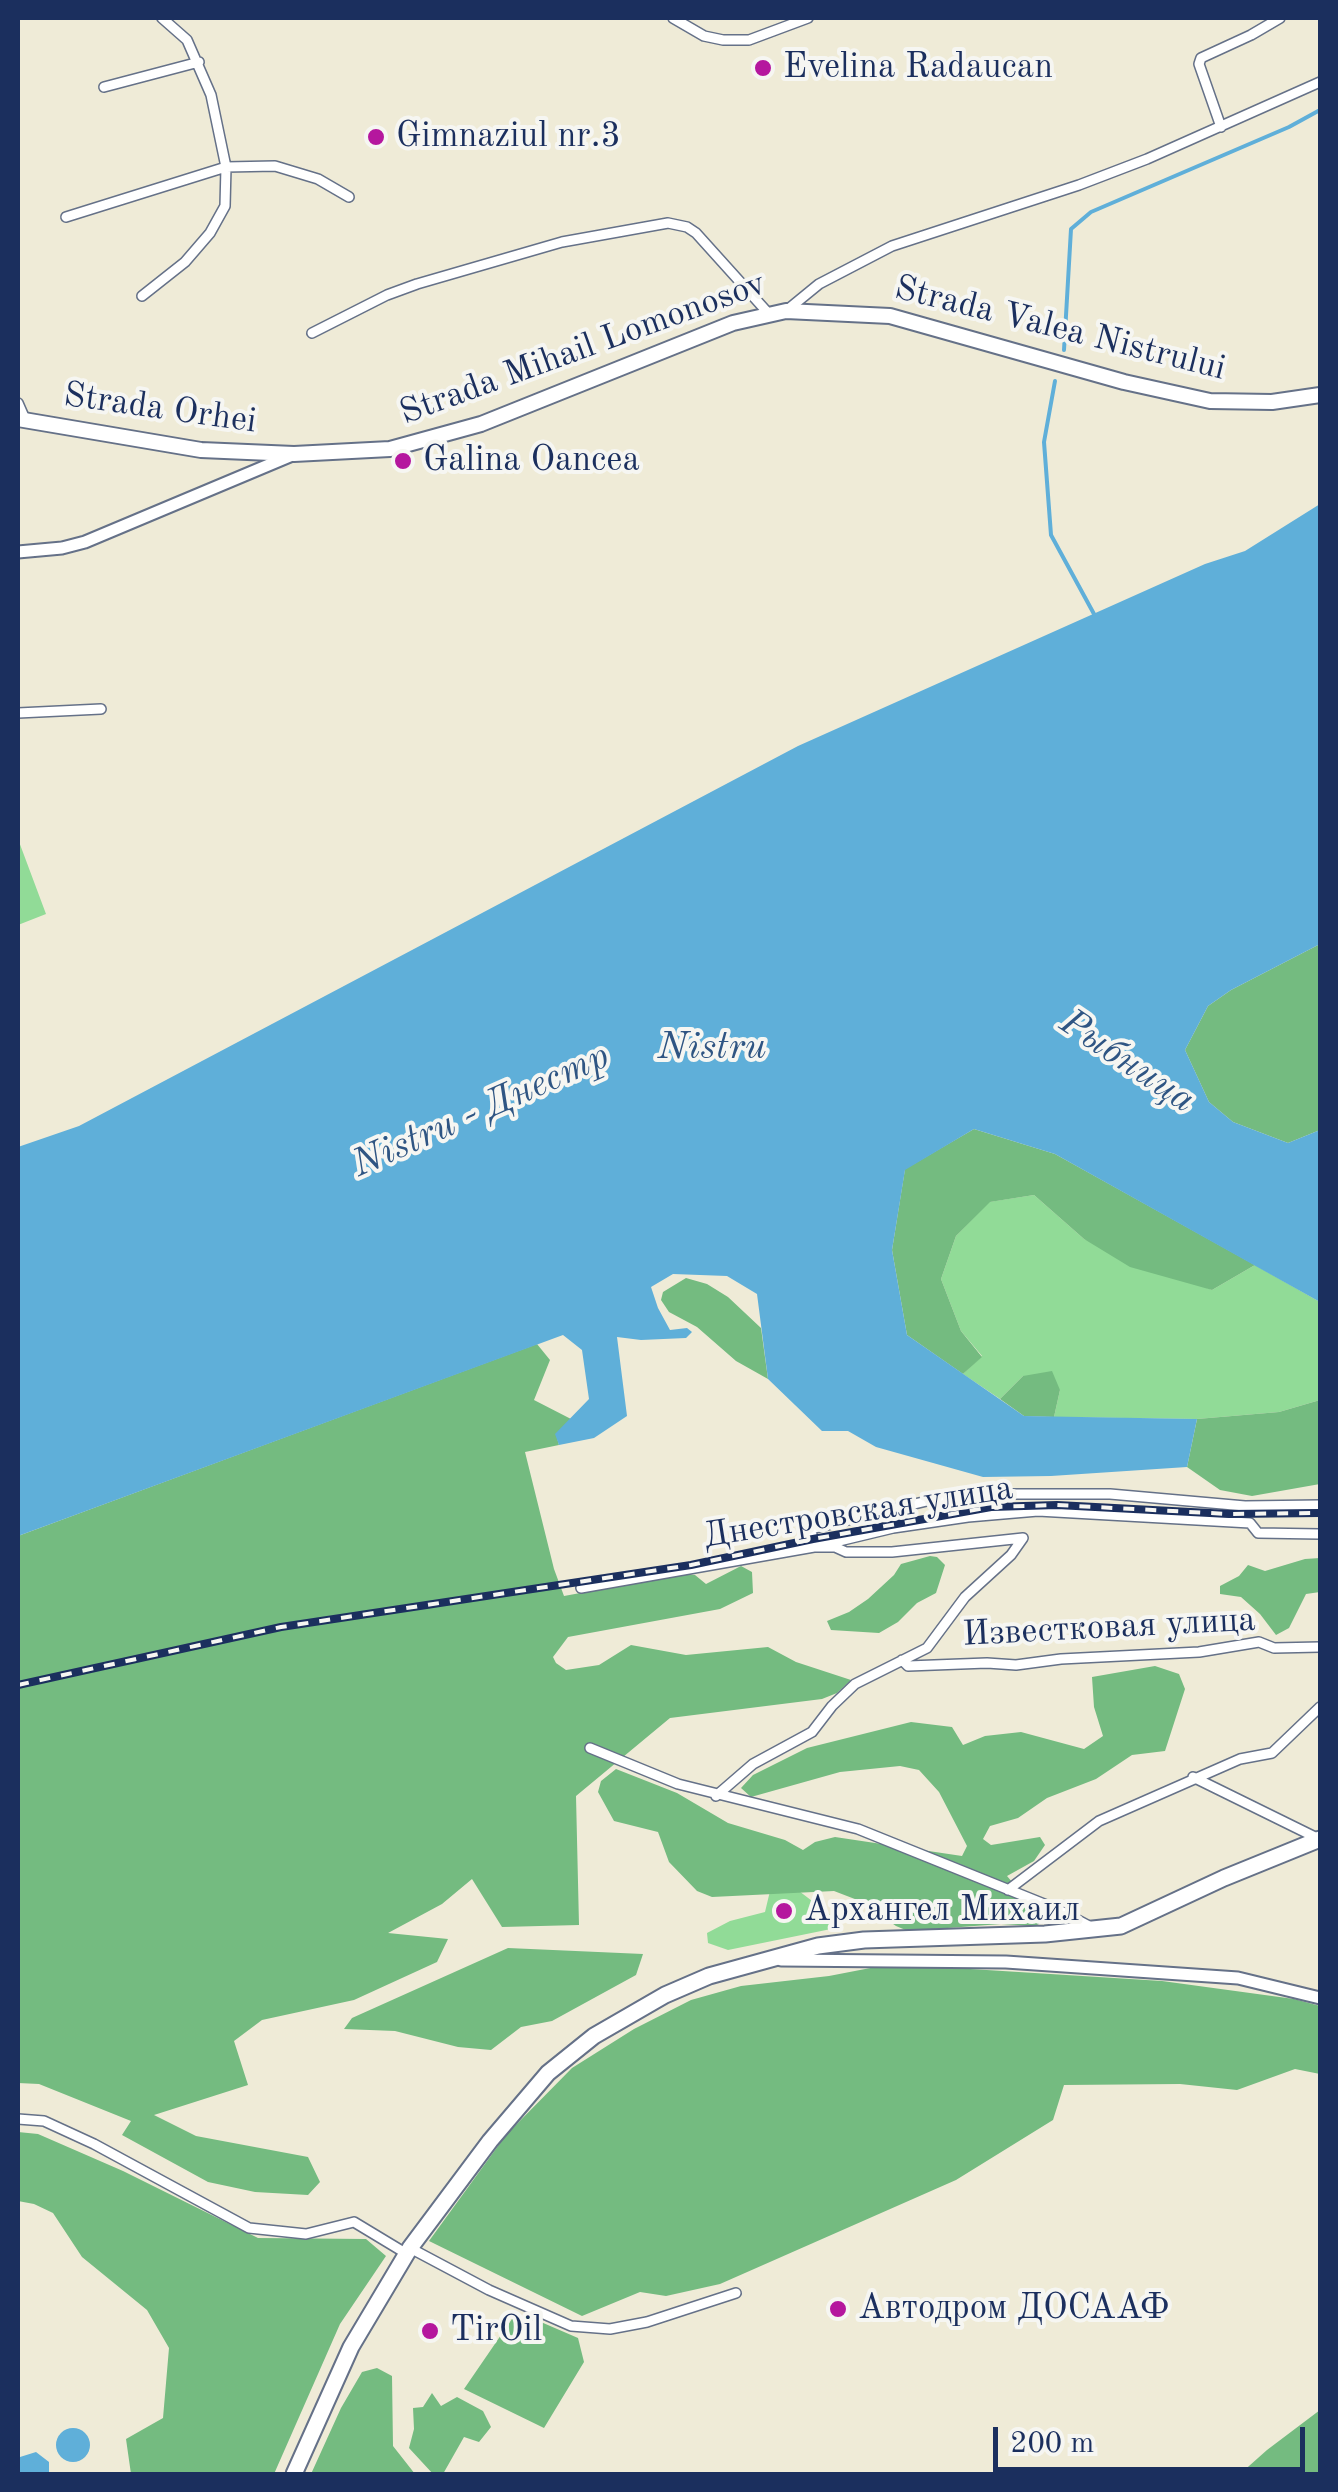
<!DOCTYPE html>
<meta charset="utf-8">
<style>
body{margin:0}
#map{position:relative;width:1338px;height:2492px;overflow:hidden;background:#efebd7;font-family:"Old Standard TT",serif}
canvas{display:block}
.frame{position:absolute;inset:0;border:20px solid #1b2f5e;pointer-events:none}
.scale{position:absolute;left:993px;top:2427px;width:312px;height:45px;box-sizing:border-box;border:5px solid #1b2f5e;border-top:0;padding-left:12px;font-size:30px;line-height:35px;white-space:nowrap;color:#1b2f5e;-webkit-text-stroke:8px #f6f6f2;paint-order:stroke}
</style>
<div id="map">
<canvas width="1338" height="2492"></canvas>
<div class="frame"></div>
<div class="scale">200 m</div>
</div>
<script>
const c = document.querySelector('canvas').getContext('2d');
c.lineJoin = 'round';
function paint(path, color) {
  c.fillStyle = color;
  c.fill(path, 'evenodd');
}
function toPath(rows) {
  const path = new Path2D();
  for (const r of rows) {
    if (r.length === 3) {
      path.moveTo(r[0] + r[2], r[1]);
      path.arc(r[0], r[1], r[2], 0, 2 * Math.PI);
      continue;
    }
    path.moveTo(r[0], r[1]);
    for (let i = 2; i < r.length; i += 2) path.lineTo(r[i], r[i + 1]);
  }
  return path;
}
function strokePath(path, color, width, dash) {
  c.strokeStyle = color;
  c.lineWidth = width;
  c.lineCap = dash ? 'butt' : 'round';
  c.setLineDash(dash || []);
  c.stroke(path);
}
function drawText(font, color, halo, rows, align = 'center') {
  c.font = font + ' "Old Standard TT",serif';
  c.lineWidth = 8;
  c.setLineDash([]);
  c.textBaseline = 'middle';
  c.strokeStyle = halo;
  c.fillStyle = color;
  for (const [text, x, y, turn = 0] of rows) {
    c.save();
    c.translate(x, y);
    c.rotate((+turn || 0) * Math.PI / 180);
    c.textAlign = isNaN(turn) ? turn : align;
    if (halo) c.strokeText(text, 0, 0);
    c.fillText(text, 0, 0);
    c.restore();
  }
}
paint(toPath([
 [18,839,46,914,18,925],
 [1034,1195,1084,1239,1212,1290,1255,1265,1320,1302,1320,1400,1279,1412,1197,1419,1054,1417,1060,1390,1023,1376,1000,1399,963,1374,982,1356,961,1331,941,1279,956,1236,989,1202],
 [770,1891,799,1891,833,1917,831,1929,728,1950,708,1943,707,1933,730,1921,765,1912]
]), '#91db97');
paint(toPath([
 [1320,944,1320,1130,1288,1143,1233,1122,1209,1102,1185,1050,1208,1006,1231,990],
 [974,1129,1055,1154,1255,1265,1212,1290,1130,1267,1084,1239,1034,1195,990,1202,956,1236,941,1279,961,1331,982,1357,963,1374,907,1335,892,1250,905,1169],
 [686,1278,707,1284,728,1297,761,1328,768,1379,736,1361,697,1327,669,1312,661,1300,663,1292],
 [537,1344,550,1360,534,1400,571,1419,556,1434,559,1445,525,1452,554,1569,564,1596,684,1574,695,1575,706,1584,741,1566,752,1572,753,1593,720,1609,568,1637,553,1657,556,1663,566,1670,599,1665,631,1645,686,1655,768,1647,796,1662,851,1680,837,1693,822,1699,670,1718,576,1796,579,1925,502,1927,472,1879,442,1904,388,1933,448,1939,437,1962,354,2000,262,2020,234,2041,248,2085,154,2115,196,2136,308,2157,320,2182,308,2195,255,2192,208,2182,122,2135,131,2121,39,2084,18,2083,18,1536],
 [1052,1371,1060,1390,1054,1417,1024,1416,1000,1399,1023,1376],
 [1320,1400,1320,1484,1252,1496,1220,1490,1187,1467,1197,1419,1279,1412],
 [930,1556,937,1557,945,1565,936,1593,917,1603,898,1622,879,1633,831,1630,827,1621,849,1612,868,1599,894,1575,901,1564],
 [1320,1558,1320,1592,1306,1594,1289,1628,1276,1635,1260,1614,1241,1597,1220,1594,1220,1586,1239,1576,1248,1565,1265,1571,1305,1559],
 [1155,1666,1179,1674,1185,1689,1165,1751,1132,1755,1096,1779,1047,1798,1018,1818,990,1826,983,1839,991,1845,1040,1837,1045,1845,1034,1861,1007,1876,1045,1921,1035,1926,1001,1924,908,1931,896,1926,860,1901,834,1891,712,1897,697,1891,669,1862,658,1832,614,1821,598,1792,601,1781,616,1769,677,1793,728,1823,785,1840,803,1850,815,1842,835,1837,962,1856,967,1846,939,1792,919,1770,900,1766,840,1772,751,1797,741,1788,753,1775,807,1748,911,1722,952,1727,963,1745,985,1736,1021,1732,1084,1749,1103,1736,1094,1707,1092,1677],
 [508,1948,643,1954,636,1975,552,2021,521,2027,491,2050,458,2047,395,2031,344,2029,352,2018],
 [891,1964,1162,1981,1294,1999,1320,2006,1320,2074,1295,2069,1237,2090,1180,2084,1064,2085,1053,2120,956,2180,720,2284,666,2296,640,2292,582,2316,429,2241,506,2135,572,2068,634,2029,691,2000,741,1986,829,1976],
 [18,2132,38,2134,123,2171,258,2238,366,2239,386,2256,340,2324,274,2474,131,2474,126,2439,163,2418,169,2348,147,2310,82,2257,53,2213,34,2204,18,2201],
 [527,2316,578,2338,584,2362,544,2428,464,2389,512,2319],
 [377,2368,392,2376,393,2446,415,2474,311,2474,341,2408,362,2372],
 [432,2393,441,2406,457,2397,483,2411,491,2427,479,2442,464,2437,443,2474,433,2474,409,2448,414,2429,413,2408,423,2407],
 [1320,2410,1320,2474,1240,2474,1267,2450]
]), '#74bb80');
paint(toPath([
 [1320,504,1320,944,1231,990,1208,1006,1185,1050,1209,1102,1233,1122,1288,1143,1320,1130,1320,1302,1055,1154,974,1129,905,1170,892,1250,907,1335,1024,1416,1197,1419,1187,1467,1051,1476,983,1477,876,1447,848,1431,822,1431,768,1379,757,1294,727,1276,673,1274,651,1287,658,1308,670,1330,687,1328,692,1332,686,1338,641,1340,617,1337,627,1416,594,1438,559,1445,555,1434,589,1399,582,1350,563,1335,18,1536,18,1147,79,1126,798,746,1205,564,1245,551],
 [73,2445,17],
 [36,2452,49,2462,49,2474,18,2474,20,2457]
]), '#5fafd9');
strokePath(toPath([
 [1064,350,1071,229,1091,212,1289,127,1320,110],
 [1055,381,1044,442,1051,535,1094,614]
]), '#5fafd9', 4);
const street = toPath([
 [673,18,704,36,723,40,749,40,808,18],
 [104,87,199,62],
 [1221,127,1199,64,1201,58,1251,35,1280,18],
 [66,217,226,167,275,166,318,179,349,197],
 [142,296,185,262,210,233,225,206,226,167,211,95,187,40,162,18],
 [786,311,819,284,892,246,1079,185,1147,159,1320,82],
 [312,333,387,295,417,284,562,242,668,223,687,227,696,233,769,314],
 [18,403,25,419],
 [18,713,101,709],
 [581,1588,814,1547,893,1528,968,1517,1038,1511,1250,1523,1258,1533,1320,1534],
 [902,1660,908,1666,987,1663,1016,1665,1061,1659,1199,1652,1259,1642,1274,1648,1320,1647],
 [590,1748,678,1784,858,1829,1059,1910,1089,1926],
 [1193,1777,1317,1838],
 [716,1796,753,1764,812,1732,832,1706,855,1684,927,1648,965,1597,1011,1555,1023,1538,892,1552,846,1552,835,1547,814,1547,811,1529,931,1500,1010,1494,1110,1494,1245,1506,1320,1505],
 [1008,1890,1099,1821,1240,1759,1272,1753,1320,1707],
 [18,2119,44,2121,94,2144,249,2228,306,2234,354,2222,407,2254],
 [410,2248,489,2290,571,2326,610,2329,647,2322,736,2293]
]);
const secondary = toPath([
 [18,552,62,548,85,542,290,456],
 [781,1960,1006,1962,1238,1978,1320,1998]
]);
const primary = toPath([
 [18,419,201,450,294,454,390,449,481,424,733,323,786,311,890,316,1124,382,1210,401,1272,402,1320,395]
]);
const highway = toPath([
 [294,2474,351,2347,410,2248,490,2141,548,2073,594,2036,665,1995,709,1976,818,1946,864,1940,1045,1934,1121,1926,1224,1878,1320,1839]
]);
strokePath(street, '#657188', 12);
strokePath(secondary, '#657188', 15);
strokePath(primary, '#657188', 18);
strokePath(highway, '#657188', 19);
strokePath(street, '#fff', 9);
strokePath(secondary, '#fff', 11);
strokePath(primary, '#fff', 14);
strokePath(highway, '#fff', 15);
const rail = toPath([
 [18,1685,281,1627,691,1565,813,1539,991,1507,1057,1505,1229,1514,1320,1513]
]);
strokePath(rail, '#1b2f5e', 8);
strokePath(rail, '#f6f6f2', 4, [11]);
for (const [x, y, r, color] of [
 [763,68,10,"#b5179e"],
 [376,137,10,"#b5179e"],
 [403,461,10,"#b5179e"],
 [784,1911,10,"#b5179e"],
 [838,2309,10,"#b5179e"],
 [430,2331,10,"#b5179e"]
]) {
  const dot = new Path2D();
  dot.arc(x, y, r, 0, 2 * Math.PI);
  c.fillStyle = color;
  c.fill(dot);
  strokePath(dot, '#f6f6f2', 4);
}
drawText('35px', '#1b2f5e', '#f6f6f2', [
 ["Evelina Radaucan",783,68],
 ["Gimnaziul nr.3",396,137],
 ["Galina Oancea",423,461],
 ["Архангел Михаил",804,1911],
 ["Автодром ДОСААФ",858,2309],
 ["TirOil",450,2331]
], 'left');
drawText('35px', '#1b2f5e', '#f6f6f2', [
 ["Strada Valea Nistrului",1060,329,14],
 ["Strada Mihail Lomonosov",583,349,-20],
 ["Strada Orhei",160,409,8],
 ["Днестровская улица",858,1513,-9],
 ["Известковая улица",1109,1628,-3]
]);
drawText('italic 38px', '#2f5583', '#f6f6f2', [
 ["Nistru",712,1048],
 ["Рыбница",1127,1062,34],
 ["Nistru - Днестр",481,1111,-24]
]);
</script>
